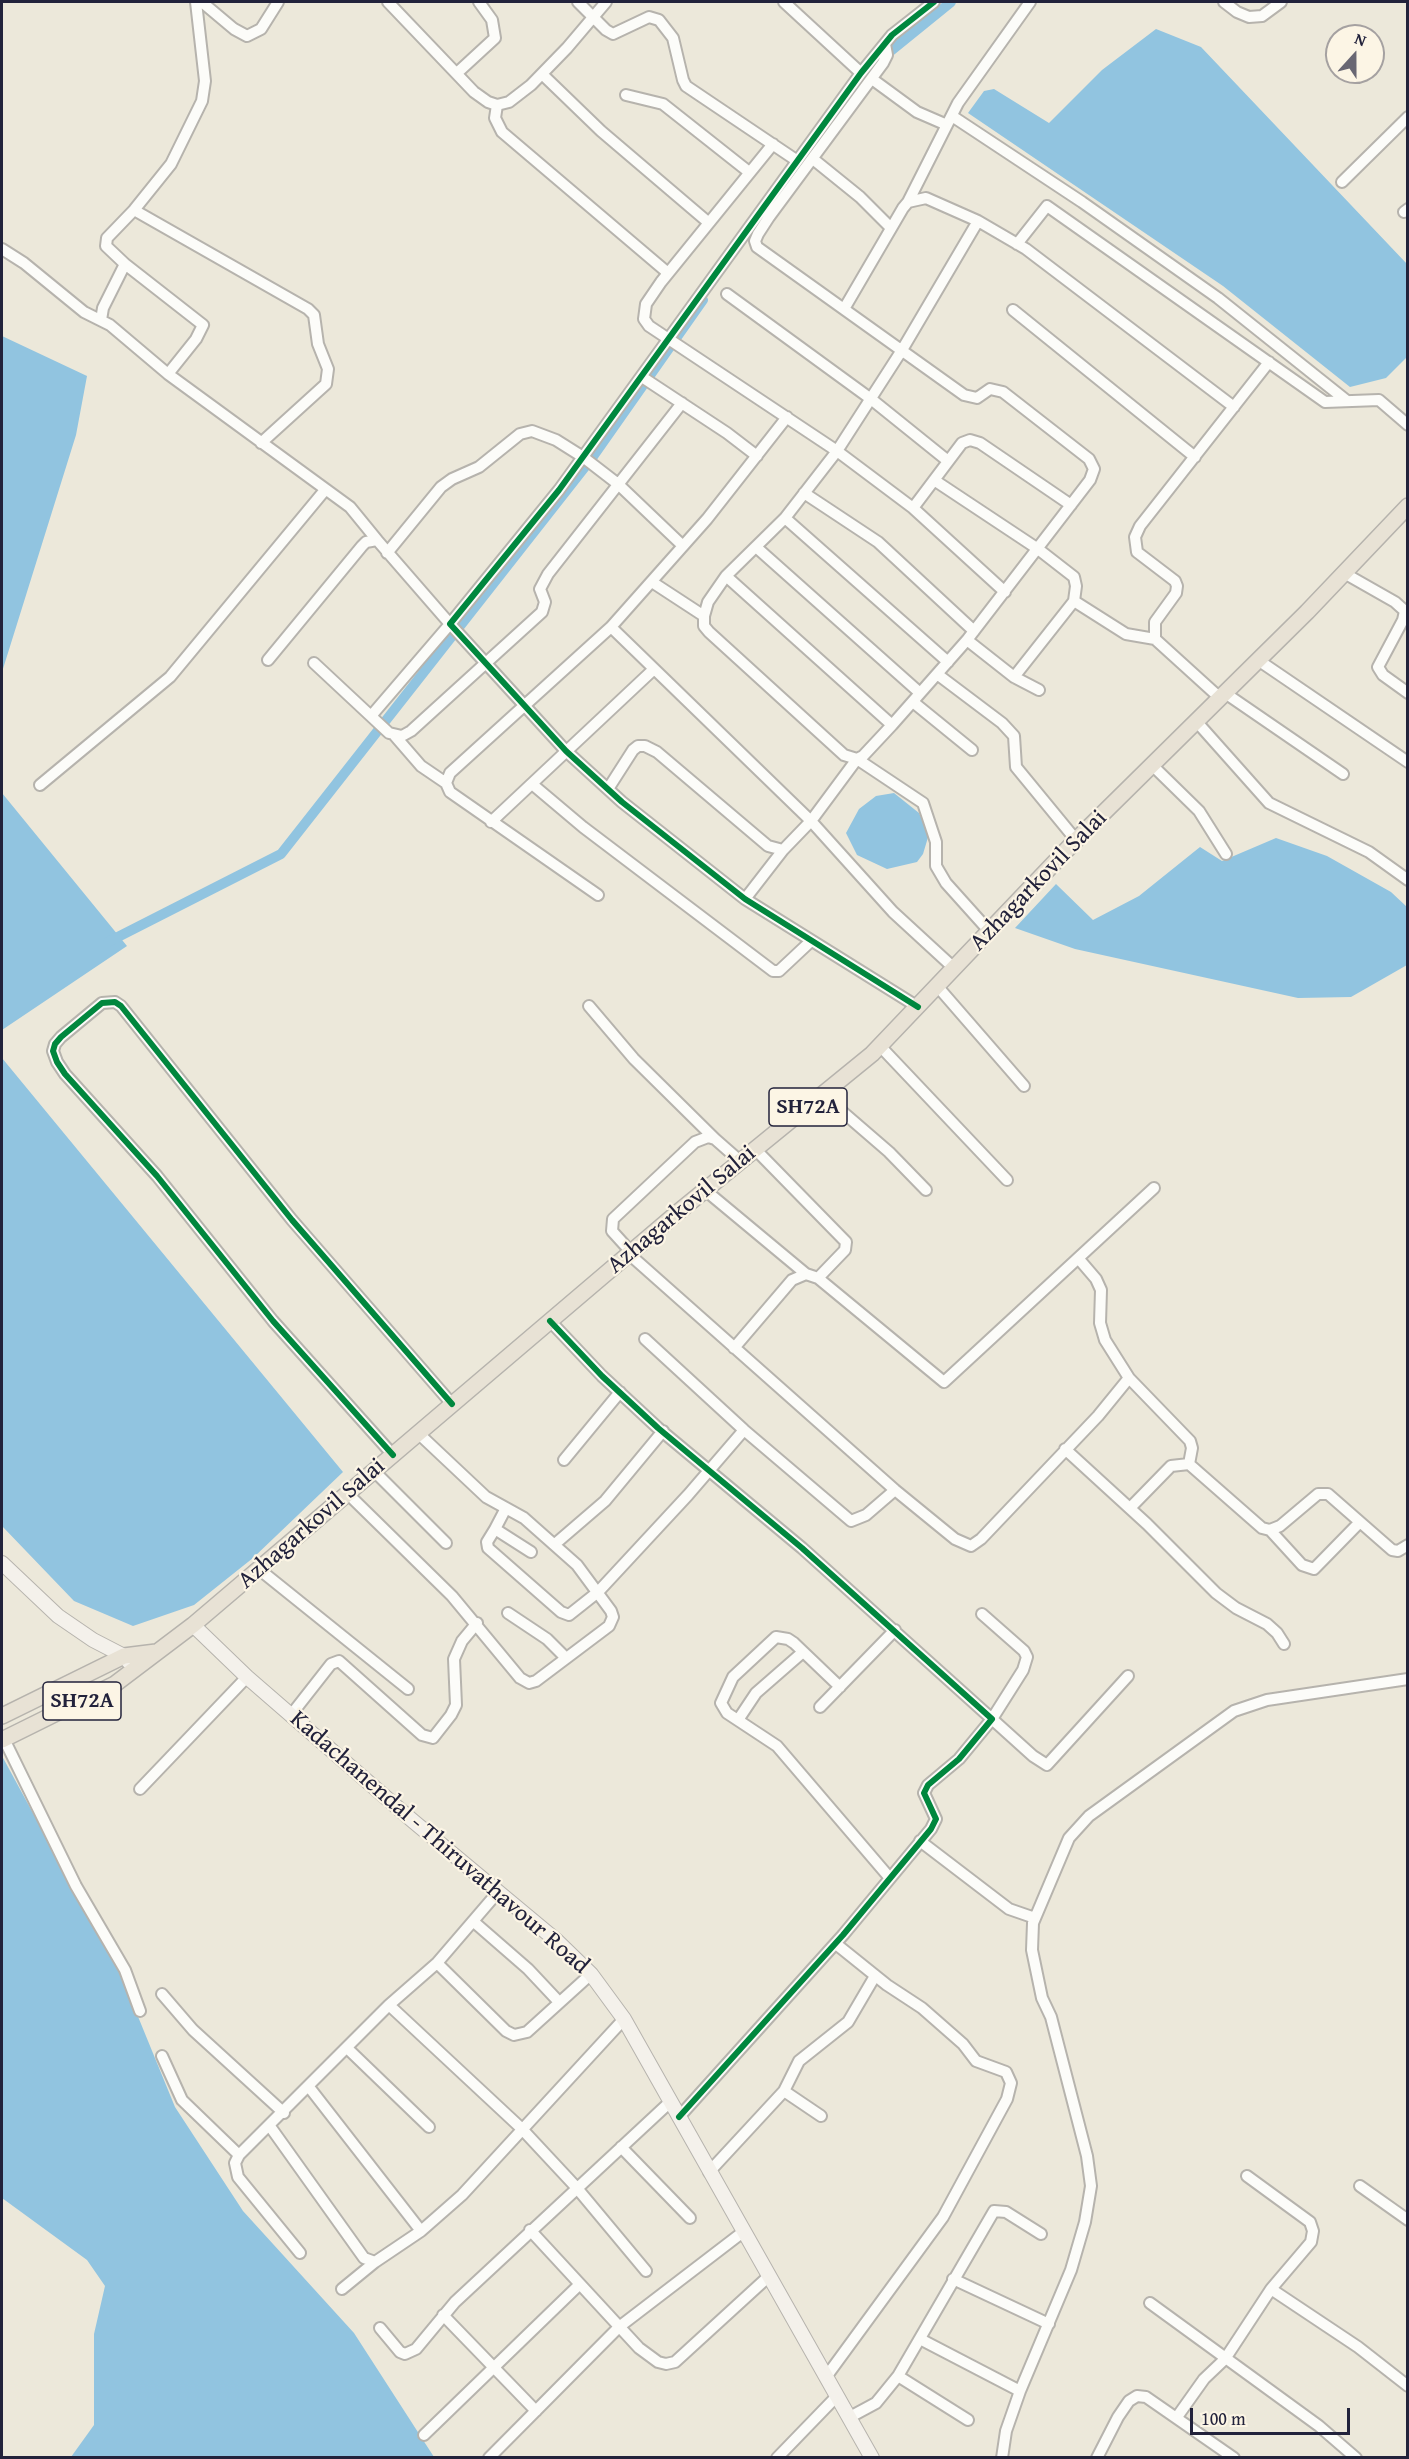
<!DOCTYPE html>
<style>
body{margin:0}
#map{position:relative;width:1409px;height:2459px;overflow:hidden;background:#ece8da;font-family:"Gentium Book Plus",serif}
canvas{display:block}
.frame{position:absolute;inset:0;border:3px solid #22223b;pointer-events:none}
.north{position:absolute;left:1325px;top:24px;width:60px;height:60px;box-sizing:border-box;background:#fcf5e5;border:2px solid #a5a1a1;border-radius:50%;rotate:21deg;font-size:16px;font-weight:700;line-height:24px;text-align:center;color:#22223b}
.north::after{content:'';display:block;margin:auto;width:21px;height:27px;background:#696773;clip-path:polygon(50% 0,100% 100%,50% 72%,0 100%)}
.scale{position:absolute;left:1190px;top:2408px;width:160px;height:27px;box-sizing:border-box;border:3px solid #22223b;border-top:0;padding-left:8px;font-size:18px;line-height:21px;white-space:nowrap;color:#22223b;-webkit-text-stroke:4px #fcf5e5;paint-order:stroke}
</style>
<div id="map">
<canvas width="1409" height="2459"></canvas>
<div class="frame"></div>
<div class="north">N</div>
<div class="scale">100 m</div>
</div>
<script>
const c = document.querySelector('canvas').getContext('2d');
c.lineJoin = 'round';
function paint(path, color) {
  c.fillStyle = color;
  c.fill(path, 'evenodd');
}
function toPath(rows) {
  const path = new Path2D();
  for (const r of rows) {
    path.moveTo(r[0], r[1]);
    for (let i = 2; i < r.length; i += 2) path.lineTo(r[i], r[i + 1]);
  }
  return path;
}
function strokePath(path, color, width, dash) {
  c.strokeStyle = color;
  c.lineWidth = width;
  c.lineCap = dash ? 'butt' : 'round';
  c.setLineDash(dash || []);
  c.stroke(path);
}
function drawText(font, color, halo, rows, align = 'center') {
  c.font = font + ' "Gentium Book Plus",serif';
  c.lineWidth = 4.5;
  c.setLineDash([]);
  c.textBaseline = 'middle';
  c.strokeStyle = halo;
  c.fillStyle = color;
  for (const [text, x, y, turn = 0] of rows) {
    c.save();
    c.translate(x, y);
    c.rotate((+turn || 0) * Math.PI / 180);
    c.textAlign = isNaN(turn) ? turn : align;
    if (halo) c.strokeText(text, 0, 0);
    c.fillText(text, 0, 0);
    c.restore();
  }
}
paint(toPath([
 [1156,29,1201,47,1407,264,1407,357,1386,378,1350,387,1223,286,968,113,984,91,994,89,1049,123,1102,70],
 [2,336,87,376,76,435,2,672],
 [2,793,127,946,2,1030],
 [894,793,919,813,929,834,923,854,917,862,887,869,857,855,846,833,859,809,876,796],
 [1276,838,1327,856,1391,892,1407,907,1407,965,1351,997,1298,998,1075,949,1015,928,1056,884,1093,920,1139,896,1200,847,1222,861],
 [2,1058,343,1472,253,1558,194,1605,133,1626,74,1601,2,1526],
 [2,1756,121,1975,175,2107,243,2211,354,2333,434,2457,71,2457,94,2425,94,2334,105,2286,87,2260,2,2198]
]), '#91c4e0');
strokePath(toPath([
 [825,132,877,62,951,2],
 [108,942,281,854,592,458,703,300]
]), '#91c4e0', 10);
const minor = toPath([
 [388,2,474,92,488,102,497,105,509,102,531,85,567,48,606,2],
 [578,2,606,30,613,34,649,17,659,20,673,38,683,80,686,86,796,160],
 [784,2,861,73],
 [1224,2,1237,12,1249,17,1262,16,1281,2],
 [203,3,234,29,247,36,261,29,278,2],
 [457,73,495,38,492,20,479,2],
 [542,74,601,131,709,223],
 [872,79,917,112,947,125],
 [626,95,663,104,749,172],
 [497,105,495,118,502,132,668,273],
 [952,116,1082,202,1218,298,1347,401],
 [773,144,661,282,646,304,644,319,649,326,837,451,785,518,726,576,892,725],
 [813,159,860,197,891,228],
 [1342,182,1408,117],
 [908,202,958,103,1030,2],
 [134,210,308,309,314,315,318,344,328,369,326,384,261,443],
 [1404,212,1408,209],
 [978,221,902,350,837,451,913,508,1005,592],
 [1017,244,1047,206,1325,402,1379,400,1408,425],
 [2,249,24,263,84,312,110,325,168,374,350,507,377,540],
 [125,264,203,325,196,339,168,374],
 [727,294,871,399,948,461],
 [844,309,903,208,908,202,926,198,978,221,1026,249,1234,407],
 [1013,310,1195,457],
 [101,320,103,308,125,264,106,246,107,238,134,210,171,164,202,101,205,81,196,2],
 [642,377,727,433,757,456],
 [934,480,1038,549,1074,577,1076,586,1074,601,1014,677],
 [804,493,878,542,974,631],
 [913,508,962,443,970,440,980,443,1071,505],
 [785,518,948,662],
 [756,547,920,693],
 [387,553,441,487,452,479,479,467,520,434,532,431,556,440,583,457,618,484,683,546],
 [1344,573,1395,602,1405,611,1403,620,1378,667,1383,675,1408,693],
 [726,576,708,602,704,616,704,626,709,632,844,755,857,759,863,756,892,725,967,640,1090,480,1094,469,1089,459,1003,392,990,389,977,398,964,395,757,247,755,241,758,234,769,217,883,63,887,55,885,44],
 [652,582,704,616],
 [1074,601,1126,634,1155,639],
 [611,627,707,519,787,417],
 [967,640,1014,677,1039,690],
 [268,660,362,546,366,542,377,540,450,624,371,716],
 [1258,660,1408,762],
 [314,663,389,733,402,736,411,731,542,612,545,602,540,589,548,574,682,403],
 [937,674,1002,723,1014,736,1016,767,1076,840],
 [1225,693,1343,774],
 [1220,698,1155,639,1155,622,1176,593,1177,586,1175,581,1137,552,1135,537,1140,526,1269,362],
 [913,702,972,750],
 [1196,721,1269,803,1369,852,1408,880],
 [395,736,421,766,446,783],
 [1152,765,1199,811,1226,854],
 [532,784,583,827,773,971,779,971,811,941],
 [40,785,170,677,325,490],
 [608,789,633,750,638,746,645,746,657,752,768,846,783,850,811,821,857,759,923,803,936,842,936,866,946,883,990,932],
 [491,822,654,669],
 [598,895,450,792,446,783,450,773,611,627,811,821,893,912,955,969],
 [745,899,783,850],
 [938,987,1024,1086],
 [589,1006,634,1059,715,1139],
 [918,1007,745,899,622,802,566,751,450,624,559,490,861,73,892,35,934,2],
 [880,1046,1007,1180],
 [823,1095,889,1152,926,1190],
 [755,1149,846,1242,845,1250,818,1278],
 [705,1190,806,1274],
 [631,1252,612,1231,613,1219,695,1142,708,1137,715,1139,740,1161],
 [629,1254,895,1490,955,1539,971,1546,981,1539,1098,1416,1129,1378],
 [1078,1258,1096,1279,1101,1290,1100,1323,1105,1340,1129,1378,1190,1441,1192,1448,1189,1464],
 [550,1321,602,1376,658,1428,802,1548,992,1719,959,1759,928,1785,924,1793,936,1819,931,1829,843,1935,679,2117],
 [645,1339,744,1430,851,1521,866,1515,895,1490],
 [734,1348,792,1280,806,1274,818,1278,944,1382,1154,1188],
 [1065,1449,1147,1524,1216,1593,1236,1608,1267,1624,1277,1633,1284,1644],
 [393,1455,273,1321,157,1176,65,1074,57,1062,53,1051,55,1044,61,1037,102,1003,115,1002,121,1006,292,1220,452,1404],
 [564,1460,620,1392],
 [374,1471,446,1543],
 [347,1493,452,1596,520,1678,529,1683,536,1681,609,1626,613,1617,611,1611,577,1565,524,1518,486,1497,418,1433],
 [506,1508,495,1529,531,1552],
 [1130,1508,1171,1466,1189,1464,1262,1528,1270,1530,1280,1526,1318,1494,1328,1494,1392,1550,1398,1551,1408,1545],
 [495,1529,487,1542,488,1548,561,1612,569,1615,598,1592,688,1495,744,1430],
 [1270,1530,1302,1565,1314,1569,1360,1522],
 [555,1544,605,1501,663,1431],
 [260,1570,408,1689],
 [508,1613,547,1639,566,1658],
 [982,1614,1024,1651,1027,1657,1023,1670,992,1719,1033,1756,1047,1765,1128,1676],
 [840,1687,794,1643,788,1639,776,1637,733,1677,721,1703,727,1713,777,1746,889,1877],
 [820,1707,895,1630],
 [291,1715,331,1664,339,1661,422,1735,433,1738,451,1715,456,1705,454,1659,462,1641,477,1623],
 [738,1720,756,1693,803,1652],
 [4,1739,76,1886,125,1970,140,2011],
 [140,1789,247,1677],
 [920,1841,1009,1909,1035,1918],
 [474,1922,528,1969,559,2002],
 [437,1963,506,2031,514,2035,527,2032,591,1974],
 [162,1994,193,2030,284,2113],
 [389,2005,521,2128,576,2187,646,2271],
 [348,2049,429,2127],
 [162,2056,182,2100,239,2155],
 [309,2087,421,2231],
 [784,2091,821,2116],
 [269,2125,364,2258,375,2262,421,2231,462,2195,624,2019],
 [621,2147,690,2218],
 [709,2172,784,2091,799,2061,848,2022,875,1976],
 [1247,2176,1310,2222,1313,2231,1311,2242,1271,2289],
 [1360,2186,1408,2220],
 [530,2230,639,2348,658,2362,666,2364,675,2362,768,2277],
 [300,2253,238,2177,235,2163,239,2155,389,2005,437,1963,498,1892],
 [953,2279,1049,2324],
 [342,2289,375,2262],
 [1150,2303,1319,2426,1356,2458],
 [443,2315,536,2411],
 [380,2328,400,2352,405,2354,416,2349,455,2302,669,2103],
 [920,2339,1020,2391],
 [898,2376,968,2420],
 [826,2377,943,2217,1007,2099,1011,2083,1006,2072,976,2061,963,2044,922,2008,887,1985,836,1944],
 [850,2417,876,2403,898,2376,994,2211,1006,2212,1041,2234],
 [1177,2417,1204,2379,1225,2359,1271,2289,1358,2347,1408,2386],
 [424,2435,580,2284],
 [489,2458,619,2327,743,2232],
 [777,2458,837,2396],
 [1002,2458,1006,2431,1020,2391,1071,2270,1085,2222,1091,2186,1087,2156,1051,2017,1042,1998,1032,1950,1033,1923,1069,1838,1089,1816,1234,1711,1267,1700,1408,1679],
 [1097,2458,1118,2417,1129,2401,1137,2396,1146,2397,1234,2458]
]);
const secondary = toPath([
 [2,1563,58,1616,93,1640,124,1656,129,1662],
 [193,1625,247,1677,413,1821,557,1941,591,1974,624,2019,872,2458]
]);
const primary = toPath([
 [2,1716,124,1656,156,1652],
 [2,1740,115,1684,193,1625,677,1213,872,1054,1076,840,1307,612,1408,506]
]);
strokePath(minor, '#b6b3ad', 14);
strokePath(secondary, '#b6b3ad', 16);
strokePath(primary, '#b6b3ad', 18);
strokePath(minor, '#fcfcf9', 10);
strokePath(secondary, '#f4f1eb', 14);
strokePath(primary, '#e8e2d5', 15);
strokePath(toPath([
 [918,1007,745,899,622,802,566,751,450,624,559,490,861,73,892,35,934,2],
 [550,1321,602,1376,658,1428,802,1548,992,1719,959,1759,928,1785,924,1793,936,1819,931,1829,843,1935,679,2117],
 [393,1455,273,1321,157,1176,65,1074,57,1062,53,1051,55,1044,61,1037,102,1003,115,1002,121,1006,292,1220,452,1404]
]), '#00873e', 6);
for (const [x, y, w] of [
 [808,1107,78],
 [82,1701,78]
]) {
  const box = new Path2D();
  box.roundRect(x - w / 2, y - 19, w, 38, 4.5);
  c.fillStyle = '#fcf5e5';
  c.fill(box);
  strokePath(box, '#22223b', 1.5);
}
drawText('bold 22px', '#22223b', null, [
 ["SH72A",808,1107],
 ["SH72A",82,1701]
]);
drawText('24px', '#22223b', '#fcf5e5', [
 ["Azhagarkovil Salai",1039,881,-46],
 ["Azhagarkovil Salai",682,1210,-40],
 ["Azhagarkovil Salai",312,1524,-41],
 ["Kadachanendal - Thiruvathavour Road",439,1843,41]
]);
</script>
